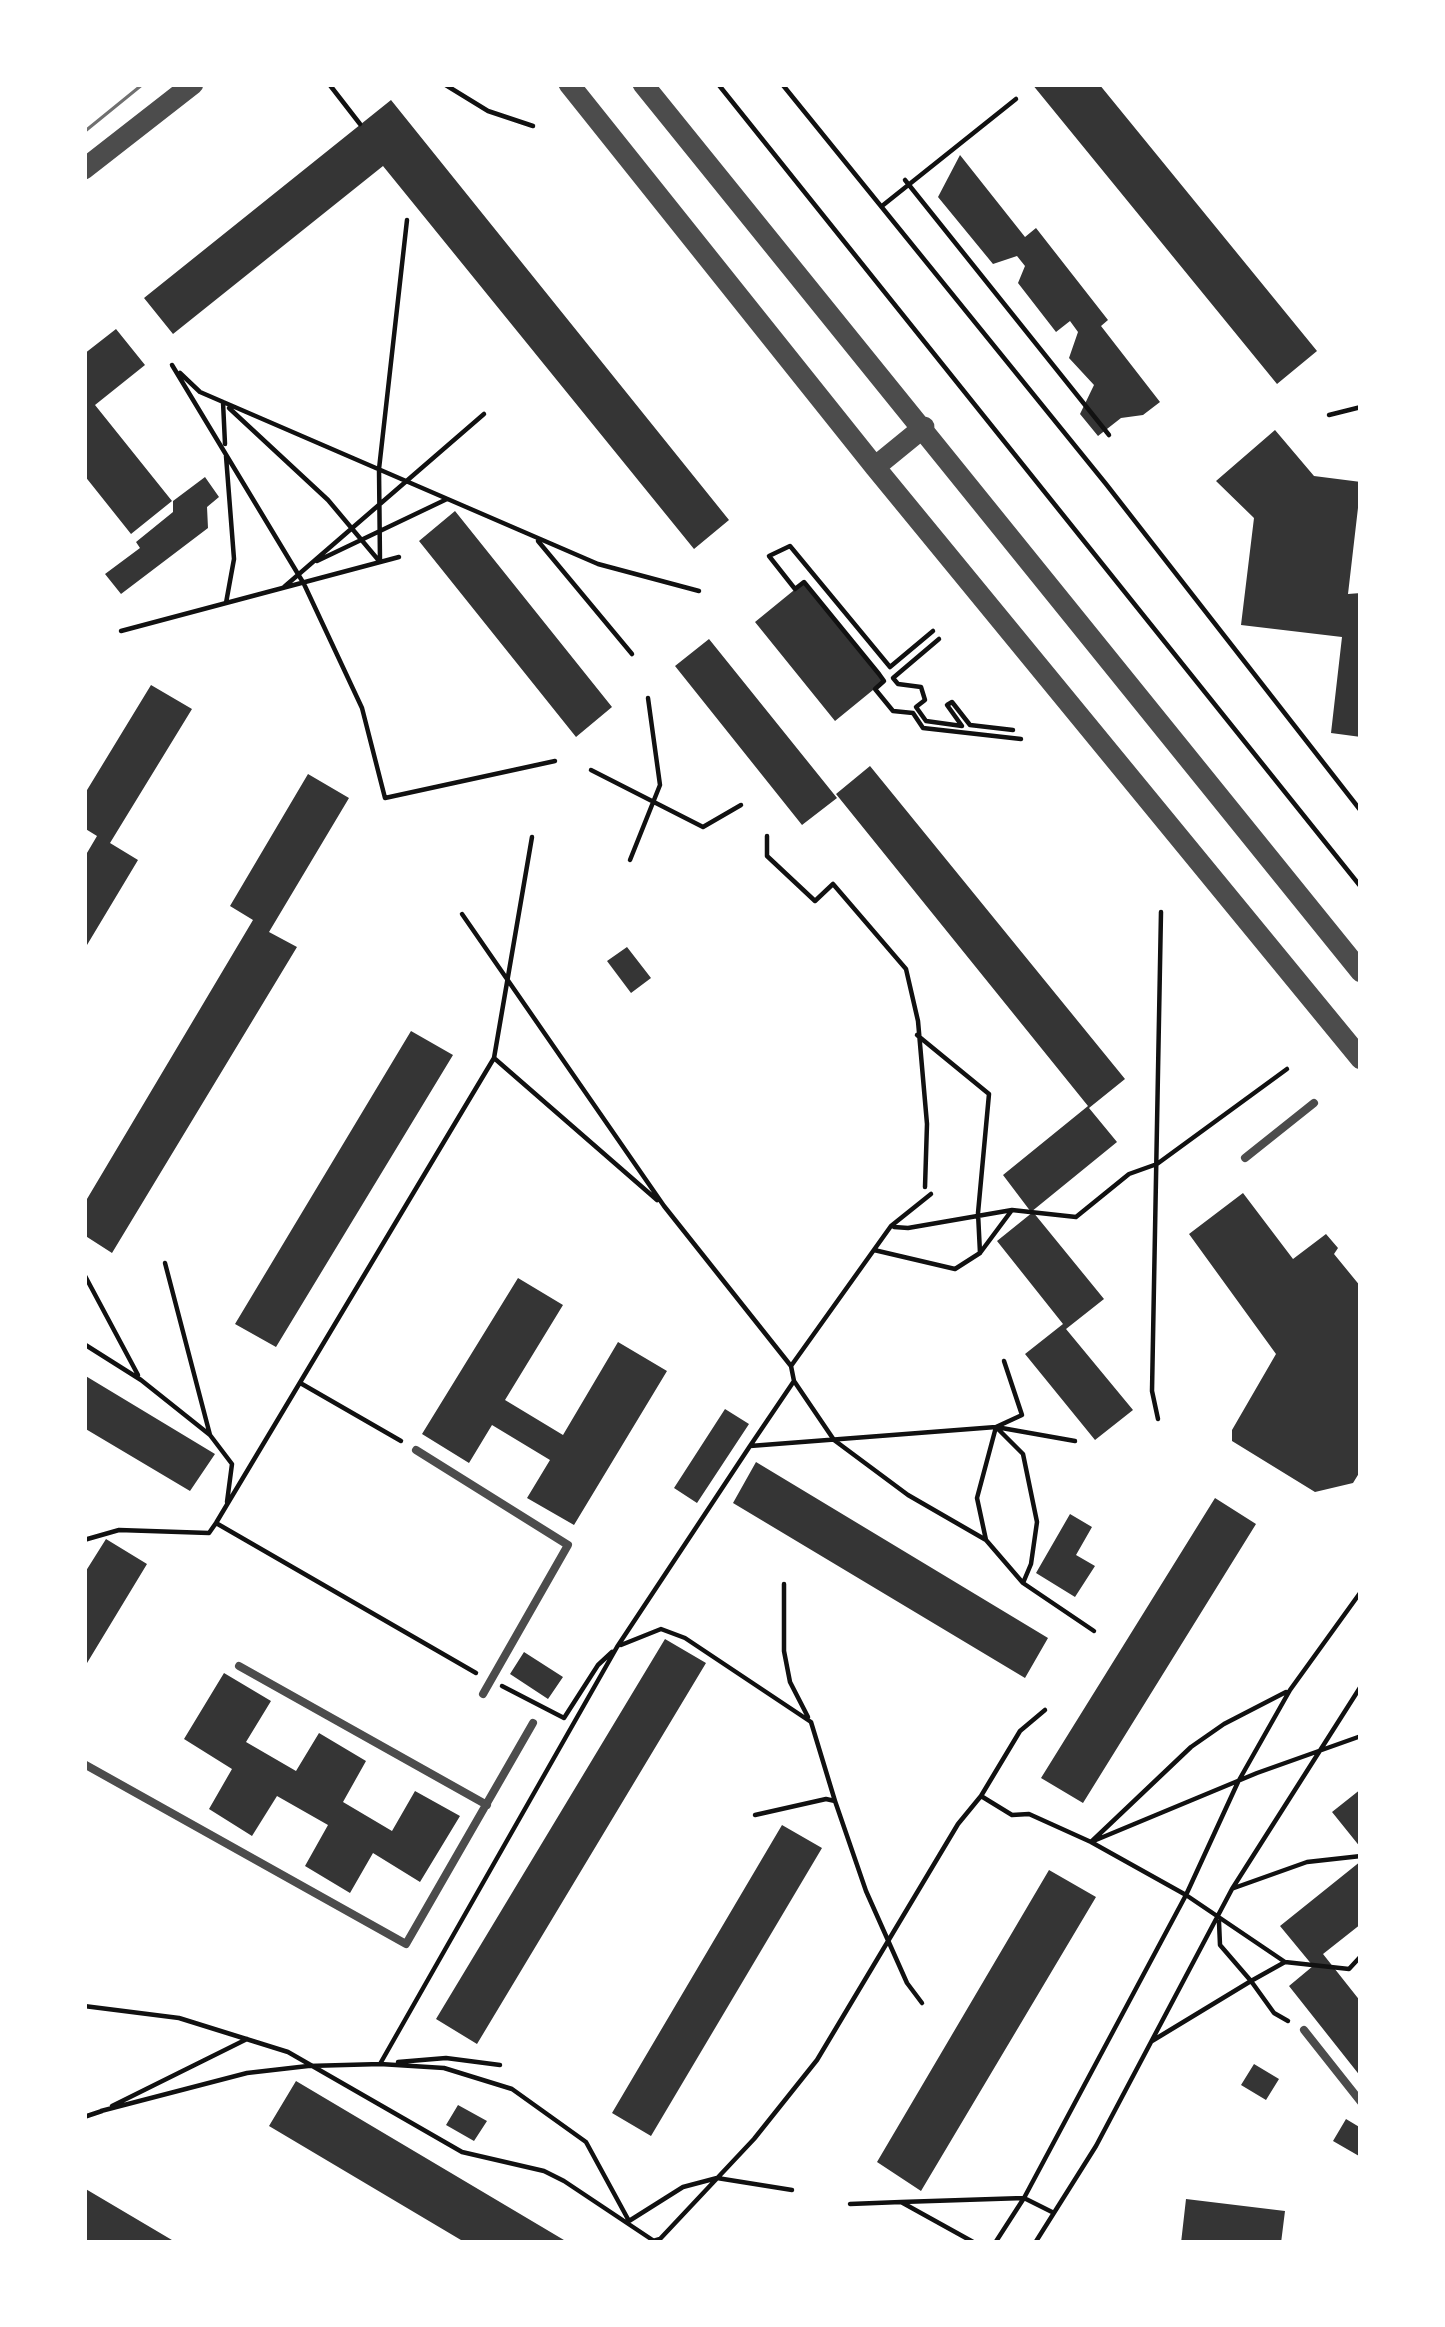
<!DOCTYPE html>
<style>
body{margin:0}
#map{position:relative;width:1445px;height:2327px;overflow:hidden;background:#fff;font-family:Arial,sans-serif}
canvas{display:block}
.frame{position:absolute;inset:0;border:87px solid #fff;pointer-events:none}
</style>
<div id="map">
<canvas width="1445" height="2327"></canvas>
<div class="frame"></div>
</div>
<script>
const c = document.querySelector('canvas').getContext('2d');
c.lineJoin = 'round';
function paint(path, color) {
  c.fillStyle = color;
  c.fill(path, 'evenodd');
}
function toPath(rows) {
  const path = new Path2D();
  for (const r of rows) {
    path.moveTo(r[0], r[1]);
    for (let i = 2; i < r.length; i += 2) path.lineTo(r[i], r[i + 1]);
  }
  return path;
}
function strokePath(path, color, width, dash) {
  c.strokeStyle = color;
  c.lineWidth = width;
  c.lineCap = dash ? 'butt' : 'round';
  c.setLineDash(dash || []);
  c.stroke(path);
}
paint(toPath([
 [1032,84,1099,84,1317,351,1277,384],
 [391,100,729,520,694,549,383,166,173,334,144,298],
 [960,155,1025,237,1036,228,1108,320,1101,326,1160,402,1143,415,1121,418,1098,436,1080,414,1094,385,1069,358,1078,332,1070,321,1056,332,1018,283,1025,266,1017,256,993,264,938,197],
 [116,329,145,365,95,405,172,501,131,534,84,475,84,354],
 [1275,430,1314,476,1361,482,1348,594,1361,593,1361,737,1331,733,1342,637,1241,625,1254,518,1216,481],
 [205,477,219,497,207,507,208,528,121,594,105,574,140,548,136,542,173,512,173,501],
 [455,511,612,707,576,737,419,541],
 [804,582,884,681,835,721,755,622],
 [709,639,837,798,802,825,675,666],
 [151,685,192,709,110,843,138,860,84,950,84,858,97,836,84,828,84,795],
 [870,766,1125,1079,1089,1108,1117,1142,1031,1212,1003,1175,1088,1106,836,794],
 [308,774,349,798,269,932,297,947,112,1253,84,1235,84,1204,253,920,230,906],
 [627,947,651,978,631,993,607,961],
 [411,1031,453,1055,276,1347,235,1324],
 [1243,1193,1293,1259,1326,1234,1338,1248,1334,1254,1361,1287,1361,1470,1353,1483,1315,1492,1232,1441,1232,1430,1276,1354,1189,1234],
 [1033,1212,1104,1299,1066,1329,1133,1410,1095,1440,1025,1354,1063,1324,997,1241],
 [518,1278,563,1305,505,1400,563,1435,618,1342,667,1371,574,1525,527,1498,550,1460,492,1425,469,1463,422,1434],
 [84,1375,215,1454,190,1491,84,1428],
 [725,1409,749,1424,697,1503,674,1488],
 [756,1462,1048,1638,1025,1678,733,1503],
 [1215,1498,1256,1524,1083,1803,1041,1778],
 [1070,1514,1092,1527,1076,1555,1095,1566,1075,1597,1036,1573],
 [106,1539,147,1564,84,1668,84,1574],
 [665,1639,706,1663,477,2044,436,2019],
 [524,1652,563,1677,548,1699,510,1674],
 [224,1673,271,1701,246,1742,296,1771,319,1733,366,1761,343,1802,392,1831,415,1791,460,1816,420,1882,373,1853,350,1893,305,1866,328,1825,277,1796,252,1836,209,1809,232,1769,184,1739],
 [1361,1789,1361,1848,1332,1812],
 [782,1825,822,1848,651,2136,612,2113],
 [1361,1861,1361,1924,1323,1954,1361,2002,1361,2077,1289,1986,1313,1966,1280,1926],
 [1049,1870,1096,1897,921,2191,877,2162],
 [1254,2064,1279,2079,1266,2100,1241,2085],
 [296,2081,569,2243,466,2243,269,2126],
 [458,2105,487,2121,474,2141,446,2125],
 [1346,2119,1361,2128,1359,2156,1333,2141],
 [84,2188,177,2243,84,2243],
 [1186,2199,1285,2211,1281,2243,1181,2243]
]), '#353535');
strokePath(toPath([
 [329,84,360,124],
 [444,84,488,111,533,126],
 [718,84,1361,887],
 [782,84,1106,484,1361,811],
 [905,180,1109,435],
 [882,206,1016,99],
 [172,365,304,584,362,708,385,798,555,761],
 [180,373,200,392,598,564,699,591],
 [223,402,225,444],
 [229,408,328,500,380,562],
 [1329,415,1361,407],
 [226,456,234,559,226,603],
 [538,541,632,654],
 [317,561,447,499],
 [380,562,379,469,407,220],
 [284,587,484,414],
 [121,631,399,557],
 [933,631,890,667,790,546,769,556,795,589,804,582,879,674,884,681,875,689,893,711,913,713,923,728,1021,739],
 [939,639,893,678,898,684,921,687,925,700,916,707,926,721,962,726,947,705,952,702,970,725,1013,730],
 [591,770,703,827,741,805],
 [767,836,767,856,815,901,833,884,906,969,918,1021,927,1124,925,1187],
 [630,860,660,785,648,698],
 [462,914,664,1206,791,1366,794,1381,834,1440,908,1495,986,1540,1023,1583,1094,1631],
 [917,1035,989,1094,978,1213,980,1253],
 [494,1058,657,1200],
 [894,1227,908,1228,1012,1210],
 [874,1250,955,1269,980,1253,1012,1210,1076,1217,1129,1174,1157,1164,1287,1069],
 [165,1263,210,1435,232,1464,227,1502],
 [84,1274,138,1375],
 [84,1344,141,1380,210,1435],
 [791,1366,891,1226,931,1194],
 [302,1384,401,1441],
 [1158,1419,1152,1391,1161,912],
 [998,1429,1023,1454,1037,1522,1031,1564,1023,1583],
 [750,1446,794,1381],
 [216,1523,476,1673],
 [84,1540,119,1530,209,1533,216,1523,494,1058,532,837],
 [986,1540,977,1498,996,1427,1022,1415,1004,1361],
 [784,1584,784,1651,790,1682,808,1717],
 [621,1645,661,1629,685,1638,811,1722,835,1801],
 [502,1686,564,1718,598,1665,612,1652],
 [1286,1692,1224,1724,1191,1747,1091,1842,1186,1895,1285,1962,1251,1981,1274,2013,1288,2021],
 [981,1796,1012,1815,1029,1814,1091,1842,1257,1773,1361,1736],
 [755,1815,826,1799,835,1801,866,1891,907,1983,922,2003],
 [1234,1888,1307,1862,1361,1856],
 [1285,1962,1349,1969,1361,1956],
 [84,2006,179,2018,288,2052,462,2152,544,2171,564,2181,657,2243],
 [1152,2041,1251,1981,1220,1945,1219,1922],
 [398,2062,446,2058,500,2065],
 [112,2106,247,2039],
 [101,2111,247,2073,308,2066,381,2064],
 [84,2117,102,2111],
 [792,2190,717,2178,683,2187,629,2221,586,2142,512,2089,444,2068,380,2064,617,1647,750,1446,996,1427,1075,1441],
 [901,2202,1024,2198,1052,2212],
 [850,2204,901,2202,975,2243],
 [653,2241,660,2239,754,2139,817,2060,958,1824,981,1796,1020,1731,1045,1710],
 [995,2243,1024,2198,1186,1895,1238,1782,1290,1690,1360,1593],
 [1035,2243,1096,2146,1232,1889,1361,1686]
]), '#111', 4.5);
strokePath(toPath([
 [1245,1158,1314,1103],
 [416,1450,568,1545,483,1694],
 [239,1666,487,1805],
 [84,1764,406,1944,533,1723],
 [1304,2030,1361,2102]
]), '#4c4c4c', 8);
strokePath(toPath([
 [569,84,875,467,1361,1059],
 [643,84,1361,972],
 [84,169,193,84],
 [875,467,924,427]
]), '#4c4c4c', 21);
strokePath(toPath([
 [84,132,143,84]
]), '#707070', 3);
</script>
